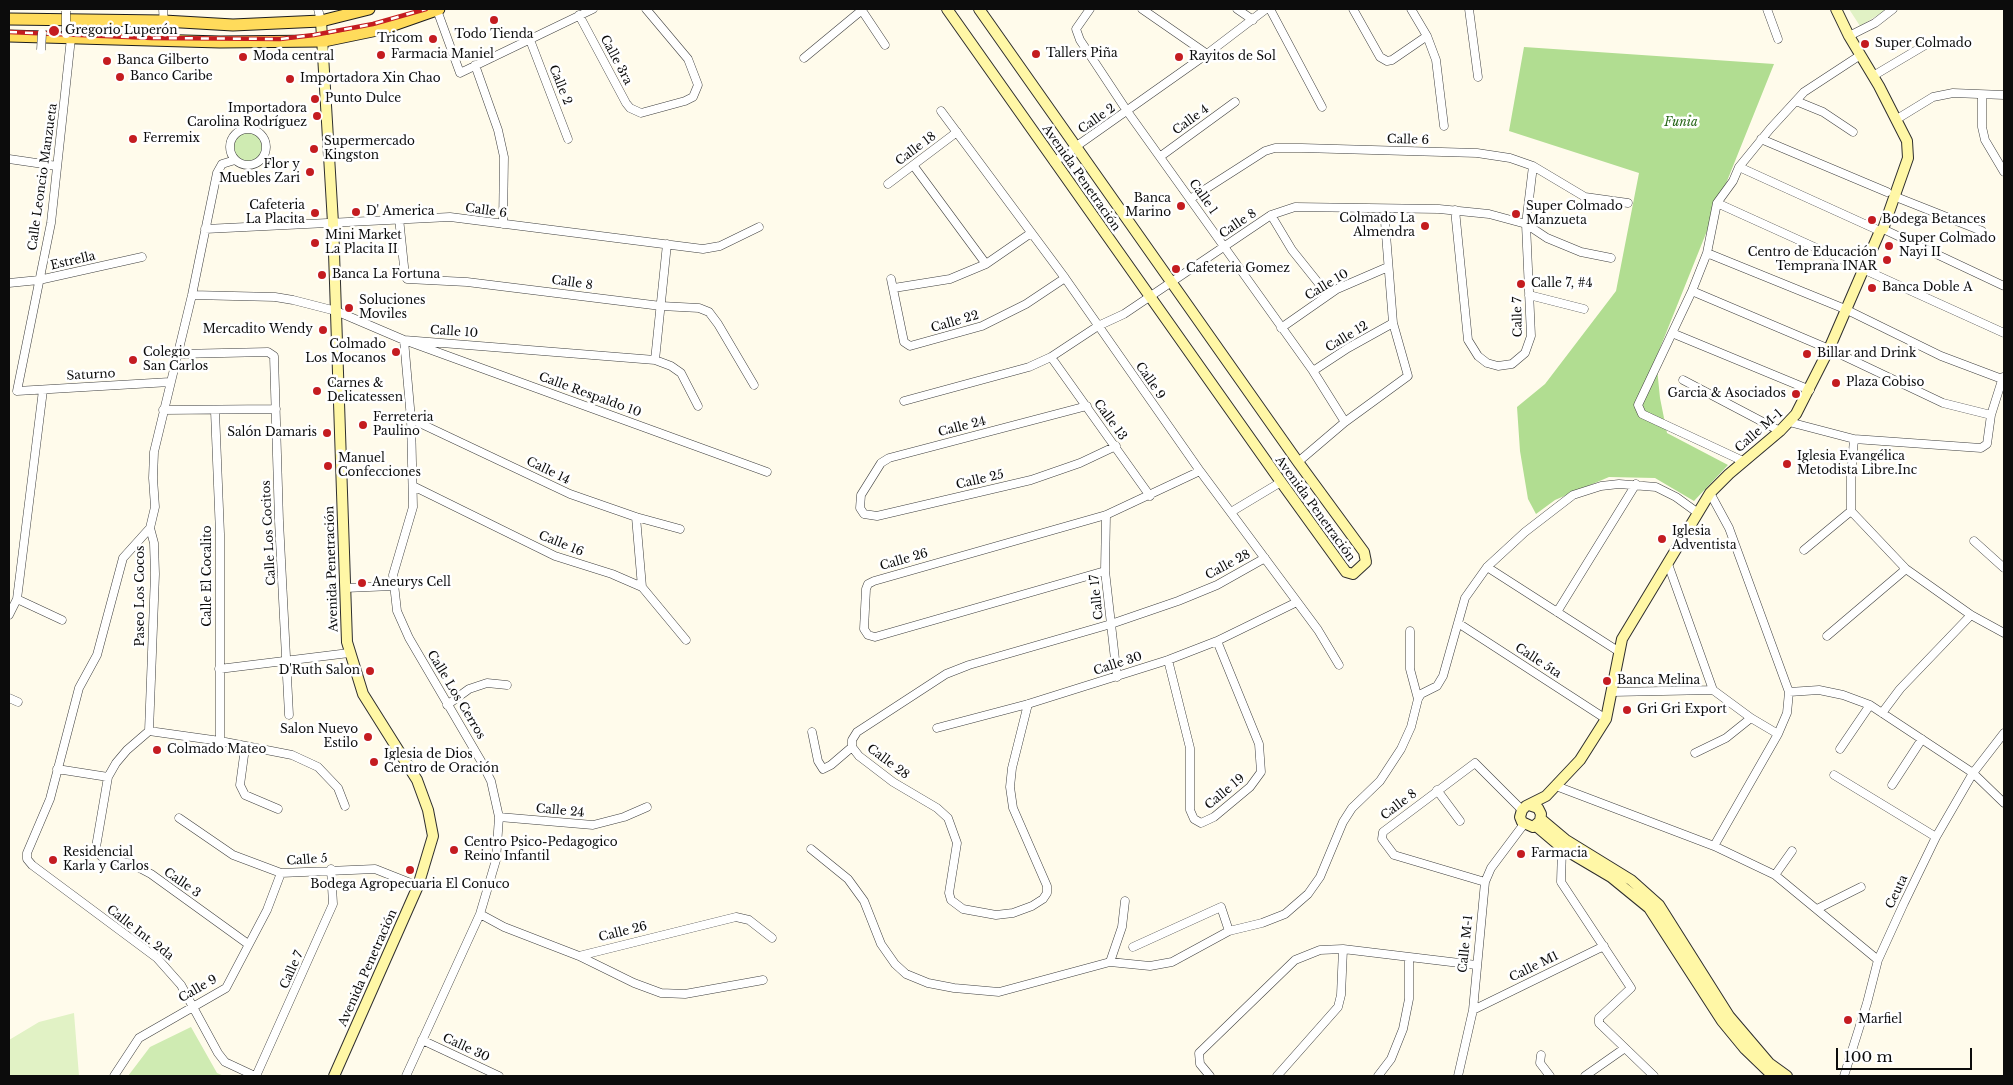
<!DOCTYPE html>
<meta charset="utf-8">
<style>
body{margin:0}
#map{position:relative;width:2013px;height:1085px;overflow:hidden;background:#fffbeb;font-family:"Libre Baskerville",serif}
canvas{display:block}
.frame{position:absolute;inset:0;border:10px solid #0c0c0c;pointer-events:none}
.scale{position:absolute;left:1836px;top:1048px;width:136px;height:22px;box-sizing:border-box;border:2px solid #0c0c0c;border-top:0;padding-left:6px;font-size:15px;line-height:18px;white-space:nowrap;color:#0c0c0c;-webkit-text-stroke:4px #fff;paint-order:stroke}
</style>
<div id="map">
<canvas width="2013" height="1085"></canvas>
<div class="frame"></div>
<div class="scale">100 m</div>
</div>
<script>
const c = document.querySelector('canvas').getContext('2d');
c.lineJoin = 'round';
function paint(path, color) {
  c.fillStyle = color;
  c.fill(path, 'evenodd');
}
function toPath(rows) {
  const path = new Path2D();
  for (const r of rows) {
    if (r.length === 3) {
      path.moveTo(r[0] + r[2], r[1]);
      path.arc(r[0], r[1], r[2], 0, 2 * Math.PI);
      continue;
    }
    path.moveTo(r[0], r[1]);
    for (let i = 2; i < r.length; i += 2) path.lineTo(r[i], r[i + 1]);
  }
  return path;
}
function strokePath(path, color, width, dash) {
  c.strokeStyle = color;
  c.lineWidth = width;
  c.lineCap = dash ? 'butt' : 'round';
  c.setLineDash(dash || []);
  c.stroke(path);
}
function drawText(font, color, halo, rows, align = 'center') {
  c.font = font + ' "Libre Baskerville",serif';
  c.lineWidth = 5;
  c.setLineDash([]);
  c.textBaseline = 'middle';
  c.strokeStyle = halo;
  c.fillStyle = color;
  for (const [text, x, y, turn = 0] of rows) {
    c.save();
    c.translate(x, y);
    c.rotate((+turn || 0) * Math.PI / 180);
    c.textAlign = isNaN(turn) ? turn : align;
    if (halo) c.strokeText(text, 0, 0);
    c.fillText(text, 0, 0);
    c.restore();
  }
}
paint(toPath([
 [248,147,16],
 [191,1027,217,1073,224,1076,128,1076,150,1047]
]), '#cfebb2');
paint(toPath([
 [1524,47,1774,64,1656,358,1660,398,1667,433,1728,465,1694,501,1655,478,1609,477,1555,500,1536,514,1528,499,1520,451,1517,407,1545,384,1616,291,1639,173,1509,131]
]), '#b1dd91');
paint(toPath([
 [1849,9,1888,9,1860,26],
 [74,1013,79,1076,9,1076,9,1040,39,1022]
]), '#e1f2c5');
const street = toPath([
 [163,9,165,40],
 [318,9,321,21],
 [861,9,885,45],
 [1090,9,1076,29,1080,40,1127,111,1313,371,1345,422],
 [1142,9,1207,54],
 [1237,9,1253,20],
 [1270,9,1322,107],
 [1353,9,1380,57,1387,61,1392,60,1427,36],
 [1411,9,1427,36,1436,60,1444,126],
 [1469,9,1478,77],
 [1767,9,1778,39],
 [437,10,460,73,593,9],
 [579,15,626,103,630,108,641,113,685,101,693,97,698,85,688,59,646,9],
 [1849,36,1875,23,1893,9],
 [71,38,51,223,17,391,170,382],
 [530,40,568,139],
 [804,58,862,10],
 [475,65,498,130,504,157,503,224],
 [1873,76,1927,44,1968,44],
 [1982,95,1982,127,1985,140,2004,172],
 [1796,101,1823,112,1853,132],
 [941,111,1065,278,1200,471,1318,630,1339,665],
 [1897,119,1933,97,1953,93,2004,95],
 [248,147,18],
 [1761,139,1887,192],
 [1161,156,1235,102],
 [9,159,57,166],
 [235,160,222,164,217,173,192,295,154,452,153,478,155,507,150,528,154,543,155,574,149,731,127,750,116,763,108,777,96,847,98,853,103,858,132,864,151,874,248,944],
 [1054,162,1207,54,1266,9],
 [913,165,986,264],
 [1739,167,1880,231],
 [888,184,957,132],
 [1896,197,1982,231],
 [1190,199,1265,151,1275,148,1302,148,1477,153,1510,158,1533,166,1585,197,1628,203],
 [1717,203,2004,333],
 [1455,210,1468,340,1478,356,1487,363,1498,366,1512,364,1525,353,1531,336,1526,224,1533,166],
 [1271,215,1292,250,1328,295],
 [399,218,405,276,407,279,467,282,661,306,699,308,709,312,718,324,754,385],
 [205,229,450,217,703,249,720,246,759,227],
 [1883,229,2004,286],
 [1707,253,1845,309,1941,356,2002,379],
 [891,279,904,342,910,346,982,326,1026,304,1065,278],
 [9,283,39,280,142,257],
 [894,288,950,279,986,264,1031,233],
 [1692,291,1829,349,1943,403,1991,415],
 [192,295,275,297,293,300,336,311,404,340,655,360,671,366,681,373,698,406],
 [1529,295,1584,309],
 [1281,328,1337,289,1388,267],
 [1672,333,1810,390],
 [178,354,268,352,274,356,279,521,289,715],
 [1051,357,1150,496],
 [655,360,667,244],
 [1313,371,1348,348,1393,323],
 [1683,380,1780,431],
 [904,401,1029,367,1051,357,1098,326,1124,314,1271,215,1295,207,1439,209,1489,214,1526,224,1547,238,1581,252,1611,258],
 [1087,406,889,458,881,463,861,495,860,508,864,514,877,516,1031,480,1080,463,1116,446],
 [163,410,276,409],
 [215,411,220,534,220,741],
 [411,419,570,494,636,517,680,529],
 [1789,422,1854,439,1981,448,1987,444,1991,415,2003,377],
 [1854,439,1851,476,1851,511,1906,569,1971,615,2004,633],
 [1743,461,1642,414,1638,405,1692,291,1707,253,1717,203,1733,181,1739,167,1770,129,1804,92,1859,56],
 [1298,462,1345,422,1408,376,1393,323,1384,209],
 [413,486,555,556,612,574,642,587,686,640],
 [1710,493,1729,528,1789,692,1787,713,1778,734,1714,846],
 [1231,512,1281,482],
 [1106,515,1105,571,1117,677],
 [636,517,642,587],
 [150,528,123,558,97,655,79,688,50,799,27,853,27,859,32,865,157,958,181,985,218,1053,225,1062,255,1076],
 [1974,541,2004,568],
 [1804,550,1851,511],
 [1668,564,1713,690,1751,718,1778,734],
 [1487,567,1618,651],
 [1105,571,875,637,868,635,864,629,866,589,868,584,874,581,1106,515,1200,471],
 [345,588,393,586],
 [17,599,62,620],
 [1557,612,1636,484],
 [9,615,17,599,43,390],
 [1458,623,1606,719],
 [1410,631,1410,669,1418,699],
 [1827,636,1906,569],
 [1168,660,1190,748,1190,810,1194,819,1201,823,1214,817,1250,787,1261,772,1259,744,1217,641],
 [219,669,349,653],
 [1612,692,1713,690],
 [1789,692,1819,690,1843,695,1870,705,1973,773,2004,803],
 [9,698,18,702],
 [1028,704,1012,768,1010,787,1013,808,1047,886,1047,893,1043,899,1032,906,1013,913,996,915,963,909,951,900,949,893,957,843,948,818,937,808,893,782,859,756,852,747,852,740,857,732,946,674,969,665,1111,624,1178,601,1217,585,1265,558],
 [447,705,469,689,487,683,507,685],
 [1882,713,1900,689,1971,615],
 [937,728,1028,704,1168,660,1217,641,1297,602],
 [149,731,220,741,292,755,318,767,338,788,345,806],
 [812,732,818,761,823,769,831,765,852,747],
 [245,748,240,785,245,795,278,809],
 [1840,749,1870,705],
 [1695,753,1726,738,1751,718],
 [57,769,108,777],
 [1834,775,1936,837],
 [1892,785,1922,739],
 [1556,786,1714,846,1775,875,1878,960],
 [1437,790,1460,821],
 [499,817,593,825,624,817,647,807],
 [179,818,233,855,281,873,375,869,418,886],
 [1562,848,1561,882,1631,988,1599,1018,1599,1023,1654,1076],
 [811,849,848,879,864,901,881,944,895,964,906,974,928,983,954,988,999,992,1110,962,1150,966,1172,962,1229,931,1262,923,1285,914,1308,894,1320,877,1343,822,1352,808,1380,781,1401,749,1411,727,1418,699,1421,694,1437,686,1443,676,1465,598,1487,567,1525,532,1573,495,1601,486,1619,484,1656,487,1676,497,1698,513],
 [1775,875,1792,851],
 [1485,882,1394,855,1382,839,1383,832,1475,763,1522,810],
 [1817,909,1861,887],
 [480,914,504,927,579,956,736,917,749,920,772,938],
 [1133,947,1221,907,1229,931],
 [579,956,634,983,661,993,685,994,763,980],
 [1110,962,1122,927,1125,901],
 [1473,1010,1604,946],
 [422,1040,499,1076],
 [1541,1055,1540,1063,1550,1076],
 [114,1076,139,1038,226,988,267,910,281,873],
 [256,1076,333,904,331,869],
 [406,1076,480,914,496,860,499,817,491,781,481,761,409,638,397,611,393,575,413,507,411,419,404,340,767,472],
 [1210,1076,1200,1064,1199,1053,1295,960,1320,950,1343,949,1476,965],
 [1277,1076,1338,1007,1341,995,1343,949],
 [1378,1076,1391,1059,1403,1029,1409,999,1409,957],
 [1458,1076,1473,1010,1485,882,1491,868,1524,824],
 [1585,1076,1625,1048],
 [1844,1076,1867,1003,1878,960,1904,903,1936,837,1973,773,2004,733]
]);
const secondary = toPath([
 [947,9,1281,482,1346,572,1353,574,1366,562,1364,552,1298,462,979,9],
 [321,21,333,223,347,642,363,694,417,780,428,810,433,836,418,886,334,1076],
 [1529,805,1538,808,1541,814,1540,821,1533,827,1522,822,1520,817,1522,810,1526,806,1546,796,1580,760,1606,719,1622,639,1710,493,1729,474,1780,431,1796,414,1829,349,1880,231,1883,229,1908,158,1907,141,1879,86,1849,36,1836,9],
 [1541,819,1566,840,1631,880,1659,905,1729,1016,1769,1063,1787,1076],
 [1536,826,1562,848,1611,877,1649,908,1722,1021,1745,1049,1773,1076]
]);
const primary = toPath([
 [9,19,164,21,233,25,321,21,369,9],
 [9,36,220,42,324,41,382,29,439,9]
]);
strokePath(street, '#3f3f3f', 9);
strokePath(secondary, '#2e2e2e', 12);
strokePath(primary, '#1d1d1d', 13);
strokePath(street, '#fff', 8);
strokePath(secondary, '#fff7a6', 10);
strokePath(primary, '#ffdb5b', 11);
const rail = toPath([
 [9,32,152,38,280,39,314,35,373,24,426,9]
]);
strokePath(rail, '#c41c20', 4.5);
strokePath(rail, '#fff', 2.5, [8]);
const streetBridge = toPath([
 [66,34,66,11],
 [41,50,42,33]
]);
strokePath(streetBridge, '#3f3f3f', 9, []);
strokePath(streetBridge, '#fff', 8);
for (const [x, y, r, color] of [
 [494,20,5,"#c41c20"],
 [54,31,6,"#c41c20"],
 [433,39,5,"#c41c20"],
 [1865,44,5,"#c41c20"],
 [1036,54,5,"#c41c20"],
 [381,55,5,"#c41c20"],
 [243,57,5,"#c41c20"],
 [1179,57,5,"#c41c20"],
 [107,61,5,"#c41c20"],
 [120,77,5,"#c41c20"],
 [290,79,5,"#c41c20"],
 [315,99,5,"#c41c20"],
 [317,116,5,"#c41c20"],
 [133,139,5,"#c41c20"],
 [314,149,5,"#c41c20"],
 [310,172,5,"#c41c20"],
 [1181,206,5,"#c41c20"],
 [356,212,5,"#c41c20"],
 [315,213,5,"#c41c20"],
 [1516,214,5,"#c41c20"],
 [1872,220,5,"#c41c20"],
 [1425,226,5,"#c41c20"],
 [315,243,5,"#c41c20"],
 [1889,246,5,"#c41c20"],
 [1887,260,5,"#c41c20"],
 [1176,269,5,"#c41c20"],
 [322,275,5,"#c41c20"],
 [1521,284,5,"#c41c20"],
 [1872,288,5,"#c41c20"],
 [349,308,5,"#c41c20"],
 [323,330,5,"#c41c20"],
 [396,352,5,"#c41c20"],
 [1807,354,5,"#c41c20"],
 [133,360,5,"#c41c20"],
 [1836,383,5,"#c41c20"],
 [317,391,5,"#c41c20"],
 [1796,394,5,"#c41c20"],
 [363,425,5,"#c41c20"],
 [327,433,5,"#c41c20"],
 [1787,464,5,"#c41c20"],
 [328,466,5,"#c41c20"],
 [1662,539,5,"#c41c20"],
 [362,583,5,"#c41c20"],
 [370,671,5,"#c41c20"],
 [1607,681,5,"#c41c20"],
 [1627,710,5,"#c41c20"],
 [368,737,5,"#c41c20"],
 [157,750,5,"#c41c20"],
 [374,762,5,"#c41c20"],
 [454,850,5,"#c41c20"],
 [1521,854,5,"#c41c20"],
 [53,860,5,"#c41c20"],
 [410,870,5,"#c41c20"],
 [1848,1020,5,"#c41c20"]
]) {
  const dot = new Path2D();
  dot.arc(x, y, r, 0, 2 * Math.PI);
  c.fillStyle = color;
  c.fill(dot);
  strokePath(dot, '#fff', 2);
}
drawText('12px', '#0c0c0c', '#fff', [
 ["Gregorio Luperón",65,31],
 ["Todo Tienda",494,35,"center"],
 ["Tricom",423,39,"right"],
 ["Super Colmado",1875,44],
 ["Tallers Piña",1046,54],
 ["Farmacia Maniel",391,55],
 ["Moda central",253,57],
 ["Rayitos de Sol",1189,57],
 ["Banca Gilberto",117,61],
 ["Banco Caribe",130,77],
 ["Importadora Xin Chao",300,79],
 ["Punto Dulce",325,99],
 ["Importadora",307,109,"right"],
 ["Carolina Rodríguez",307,123,"right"],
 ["Ferremix",143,139],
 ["Supermercado",324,142],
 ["Kingston",324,156],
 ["Flor y",300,165,"right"],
 ["Muebles Zari",300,179,"right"],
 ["Banca",1171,199,"right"],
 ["Marino",1171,213,"right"],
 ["Cafeteria",305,206,"right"],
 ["La Placita",305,220,"right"],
 ["Super Colmado",1526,207],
 ["Manzueta",1526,221],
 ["D' America",366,212],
 ["Colmado La",1415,219,"right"],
 ["Almendra",1415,233,"right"],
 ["Bodega Betances",1882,220],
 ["Mini Market",325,236],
 ["La Placita II",325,250],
 ["Super Colmado",1899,239],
 ["Nayi II",1899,253],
 ["Centro de Educación",1877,253,"right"],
 ["Temprana INAR",1877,267,"right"],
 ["Cafeteria Gomez",1186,269],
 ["Banca La Fortuna",332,275],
 ["Calle 7, #4",1531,284],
 ["Banca Doble A",1882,288],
 ["Soluciones",359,301],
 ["Moviles",359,315],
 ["Mercadito Wendy",313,330,"right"],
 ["Colmado",386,345,"right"],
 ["Los Mocanos",386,359,"right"],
 ["Colegio",143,353],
 ["San Carlos",143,367],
 ["Billar and Drink",1817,354],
 ["Plaza Cobiso",1846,383],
 ["Carnes &",327,384],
 ["Delicatessen",327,398],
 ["Garcia & Asociados",1786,394,"right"],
 ["Ferreteria",373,418],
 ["Paulino",373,432],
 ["Salón Damaris",317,433,"right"],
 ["Iglesia Evangélica",1797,457],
 ["Metodista Libre.Inc",1797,471],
 ["Manuel",338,459],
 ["Confecciones",338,473],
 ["Iglesia",1672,532],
 ["Adventista",1672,546],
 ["Aneurys Cell",372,583],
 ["D'Ruth Salon",360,671,"right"],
 ["Banca Melina",1617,681],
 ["Gri Gri Export",1637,710],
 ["Salon Nuevo",358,730,"right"],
 ["Estilo",358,744,"right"],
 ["Colmado Mateo",167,750],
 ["Iglesia de Dios",384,755],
 ["Centro de Oración",384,769],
 ["Centro Psico-Pedagogico",464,843],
 ["Reino Infantil",464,857],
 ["Residencial",63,853],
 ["Karla y Carlos",63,867],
 ["Farmacia",1531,854],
 ["Bodega Agropecuaria El Conuco",410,885,"center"],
 ["Marfiel",1858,1020]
], 'left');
drawText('12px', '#0c0c0c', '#fff', [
 ["Calle 3ra",616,60,62],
 ["Calle 2",560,85,68],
 ["Calle 2",1097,119,-35],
 ["Calle 4",1191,120,-36],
 ["Calle 6",1408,140,2],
 ["Calle 18",916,149,-37],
 ["Calle Leoncio Manzueta",43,177,-82],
 ["Avenida Penetración",1081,178,55],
 ["Calle 1",1203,197,55],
 ["Calle 6",486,211,8],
 ["Calle 8",1238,224,-34],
 ["Estrella",73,261,-13],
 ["Calle 8",572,283,8],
 ["Calle 10",1327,285,-31],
 ["Calle 7",1518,317,-91],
 ["Calle 22",955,322,-16],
 ["Calle 10",454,332,4],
 ["Calle 12",1347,337,-31],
 ["Saturno",91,375,-3],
 ["Calle 9",1150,381,55],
 ["Calle Respaldo 10",590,395,20],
 ["Calle 13",1110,420,54],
 ["Calle 24",962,427,-14],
 ["Calle M-1",1759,431,-41],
 ["Calle 14",548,471,26],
 ["Calle 25",980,480,-13],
 ["Avenida Penetración",1315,509,54],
 ["Calle Los Cocitos",269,533,-93],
 ["Calle 16",561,544,22],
 ["Calle 26",904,560,-16],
 ["Calle 28",1228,565,-28],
 ["Avenida Penetración",332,569,-92],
 ["Calle El Cocalito",208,576,-90],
 ["Paseo Los Cocos",141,596,-90],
 ["Calle 17",1097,597,-96],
 ["Calle 5ta",1538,661,33],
 ["Calle 30",1118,664,-18],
 ["Calle Los Cerros",456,695,59],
 ["Calle 28",888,762,37],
 ["Calle 19",1225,792,-40],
 ["Calle 8",1399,805,-37],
 ["Calle 24",560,811,5],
 ["Calle 5",307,860,-4],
 ["Calle 3",182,883,35],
 ["Ceuta",1897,892,-65],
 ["Calle 26",623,932,-14],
 ["Calle Int. 2da",140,933,38],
 ["Calle M-1",1466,944,-84],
 ["Calle M1",1534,967,-26],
 ["Avenida Penetración",368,968,-66],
 ["Calle 7",292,970,-66],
 ["Calle 9",198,989,-30],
 ["Calle 30",466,1048,25]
]);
drawText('italic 12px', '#276719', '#fff', [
 ["Funia",1681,123]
]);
</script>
